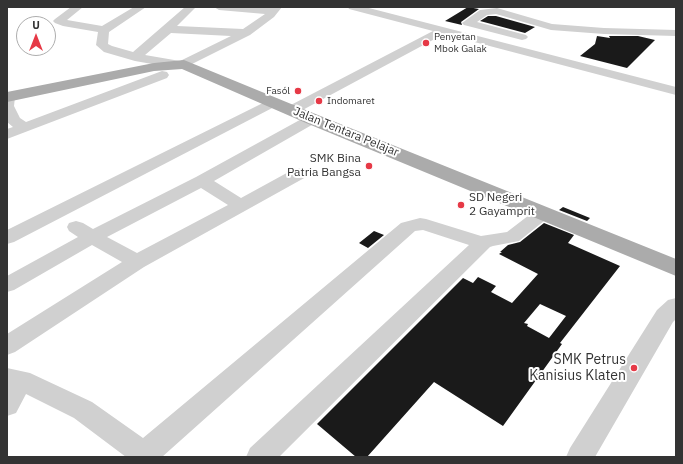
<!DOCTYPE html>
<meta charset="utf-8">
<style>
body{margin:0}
#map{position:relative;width:683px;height:464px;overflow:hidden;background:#fff;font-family:"IBM Plex Sans",sans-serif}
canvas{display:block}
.frame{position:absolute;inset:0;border:8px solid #333;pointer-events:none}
.north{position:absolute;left:16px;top:16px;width:40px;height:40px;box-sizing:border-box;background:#fff;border:1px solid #adadad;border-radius:50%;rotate:0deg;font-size:11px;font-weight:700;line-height:16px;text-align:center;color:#333}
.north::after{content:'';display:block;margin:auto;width:14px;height:18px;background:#e63946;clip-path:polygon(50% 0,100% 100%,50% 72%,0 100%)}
</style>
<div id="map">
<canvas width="683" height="464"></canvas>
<div class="frame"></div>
<div class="north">U</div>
</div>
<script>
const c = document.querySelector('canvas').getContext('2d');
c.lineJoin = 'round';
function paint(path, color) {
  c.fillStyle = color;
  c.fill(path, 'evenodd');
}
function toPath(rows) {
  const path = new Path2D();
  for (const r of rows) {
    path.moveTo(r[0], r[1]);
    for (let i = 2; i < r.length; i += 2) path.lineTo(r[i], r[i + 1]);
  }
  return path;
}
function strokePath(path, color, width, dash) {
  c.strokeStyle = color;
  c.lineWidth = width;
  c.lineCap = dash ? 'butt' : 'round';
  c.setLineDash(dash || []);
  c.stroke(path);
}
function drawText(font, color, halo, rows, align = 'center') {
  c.font = font + ' "IBM Plex Sans",sans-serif';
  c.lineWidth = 4;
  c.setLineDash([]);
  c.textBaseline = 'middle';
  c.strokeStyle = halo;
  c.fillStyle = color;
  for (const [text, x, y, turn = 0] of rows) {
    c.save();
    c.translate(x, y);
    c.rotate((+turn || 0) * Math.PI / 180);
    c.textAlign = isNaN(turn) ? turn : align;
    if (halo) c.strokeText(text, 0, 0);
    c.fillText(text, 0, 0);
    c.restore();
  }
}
paint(toPath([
 [468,7,479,9,461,22,462,25,445,21],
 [488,16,496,16,535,27,525,33,480,21],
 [597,36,610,38,609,36,638,36,655,40,627,68,580,56,595,44],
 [563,207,590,218,587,221,559,210],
 [544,223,574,235,568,243,620,266,560,343,562,344,503,426,434,382,367,457,356,457,317,424,463,278,473,283,478,277,496,286,491,292,512,303,538,274,499,254,502,252,500,252,508,245,520,242],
 [540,304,566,316,549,338,527,326,528,324,524,323],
 [374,231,384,235,368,248,359,243]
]), '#1a1a1a');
paint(toPath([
 [71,7,83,7,67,20,102,26,134,7,146,7,109,32,108,44,112,46,133,52,185,7,196,7,177,26,243,29,265,14,219,10,214,7,282,7,274,17,250,35,184,68,175,68,135,61,104,52,96,45,98,32,63,26,55,23,53,21,55,19,71,7],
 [171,33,231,36,180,61,145,55,171,33],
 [348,7,365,7,676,87,676,95,444,34,297,113,292,114,287,113,285,110,287,107,433,31,349,9,348,7],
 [497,8,552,24,604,28,676,30,676,36,604,34,551,30,496,14,487,15,477,22,526,35,528,37,526,39,522,40,464,25,462,23,480,10,497,8],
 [162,71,167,72,169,75,167,78,7,139,7,129,13,127,7,122,7,93,13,94,15,97,14,106,20,118,26,122,162,71],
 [273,98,278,99,280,102,278,105,14,242,7,244,7,230,273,98],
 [312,115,317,116,319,119,317,122,214,181,241,198,294,169,300,168,306,169,308,173,306,177,144,267,15,352,7,355,7,334,122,262,92,245,14,290,7,292,7,276,78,237,69,231,67,227,69,223,76,221,83,223,93,229,196,177,307,116,312,115],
 [201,188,228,205,137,253,107,237,201,188],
 [543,207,549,209,552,213,549,217,519,241,493,246,490,247,279,457,246,457,250,448,469,245,423,230,415,231,162,457,126,457,74,418,26,394,16,413,7,416,7,368,30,373,92,402,143,438,401,223,420,218,426,219,481,236,507,232,537,209,543,207],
 [676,298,676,319,673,322,595,457,566,457,570,448,657,310,668,300,676,298]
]), '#d0d0d0');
paint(toPath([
 [184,60,318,115,676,259,676,276,306,123,182,69,154,71,7,102,7,92,154,63,184,60]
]), '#ababab');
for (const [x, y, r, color] of [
 [426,43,4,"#e63946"],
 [298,91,4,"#e63946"],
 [319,101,4,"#e63946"],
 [369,166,4,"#e63946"],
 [461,205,4,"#e63946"],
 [634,368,4,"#e63946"]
]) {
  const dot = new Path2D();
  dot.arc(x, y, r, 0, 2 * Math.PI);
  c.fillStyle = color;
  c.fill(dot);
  strokePath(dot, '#fff', 1.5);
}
drawText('10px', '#333', '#fff', [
 ["Penyetan",434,37],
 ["Mbok Galak",434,49],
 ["Fasól",290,91,"right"],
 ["Indomaret",327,101]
], 'left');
drawText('12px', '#333', '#fff', [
 ["Jalan Tentara Pelajar",346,132,22]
]);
drawText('12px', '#333', '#fff', [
 ["SMK Bina",361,159],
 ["Patria Bangsa",361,173],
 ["SD Negeri",469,198,"left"],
 ["2 Gayamprit",469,212,"left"]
], 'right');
drawText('14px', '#333', '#fff', [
 ["SMK Petrus",626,360],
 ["Kanisius Klaten",626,376]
], 'right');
</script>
